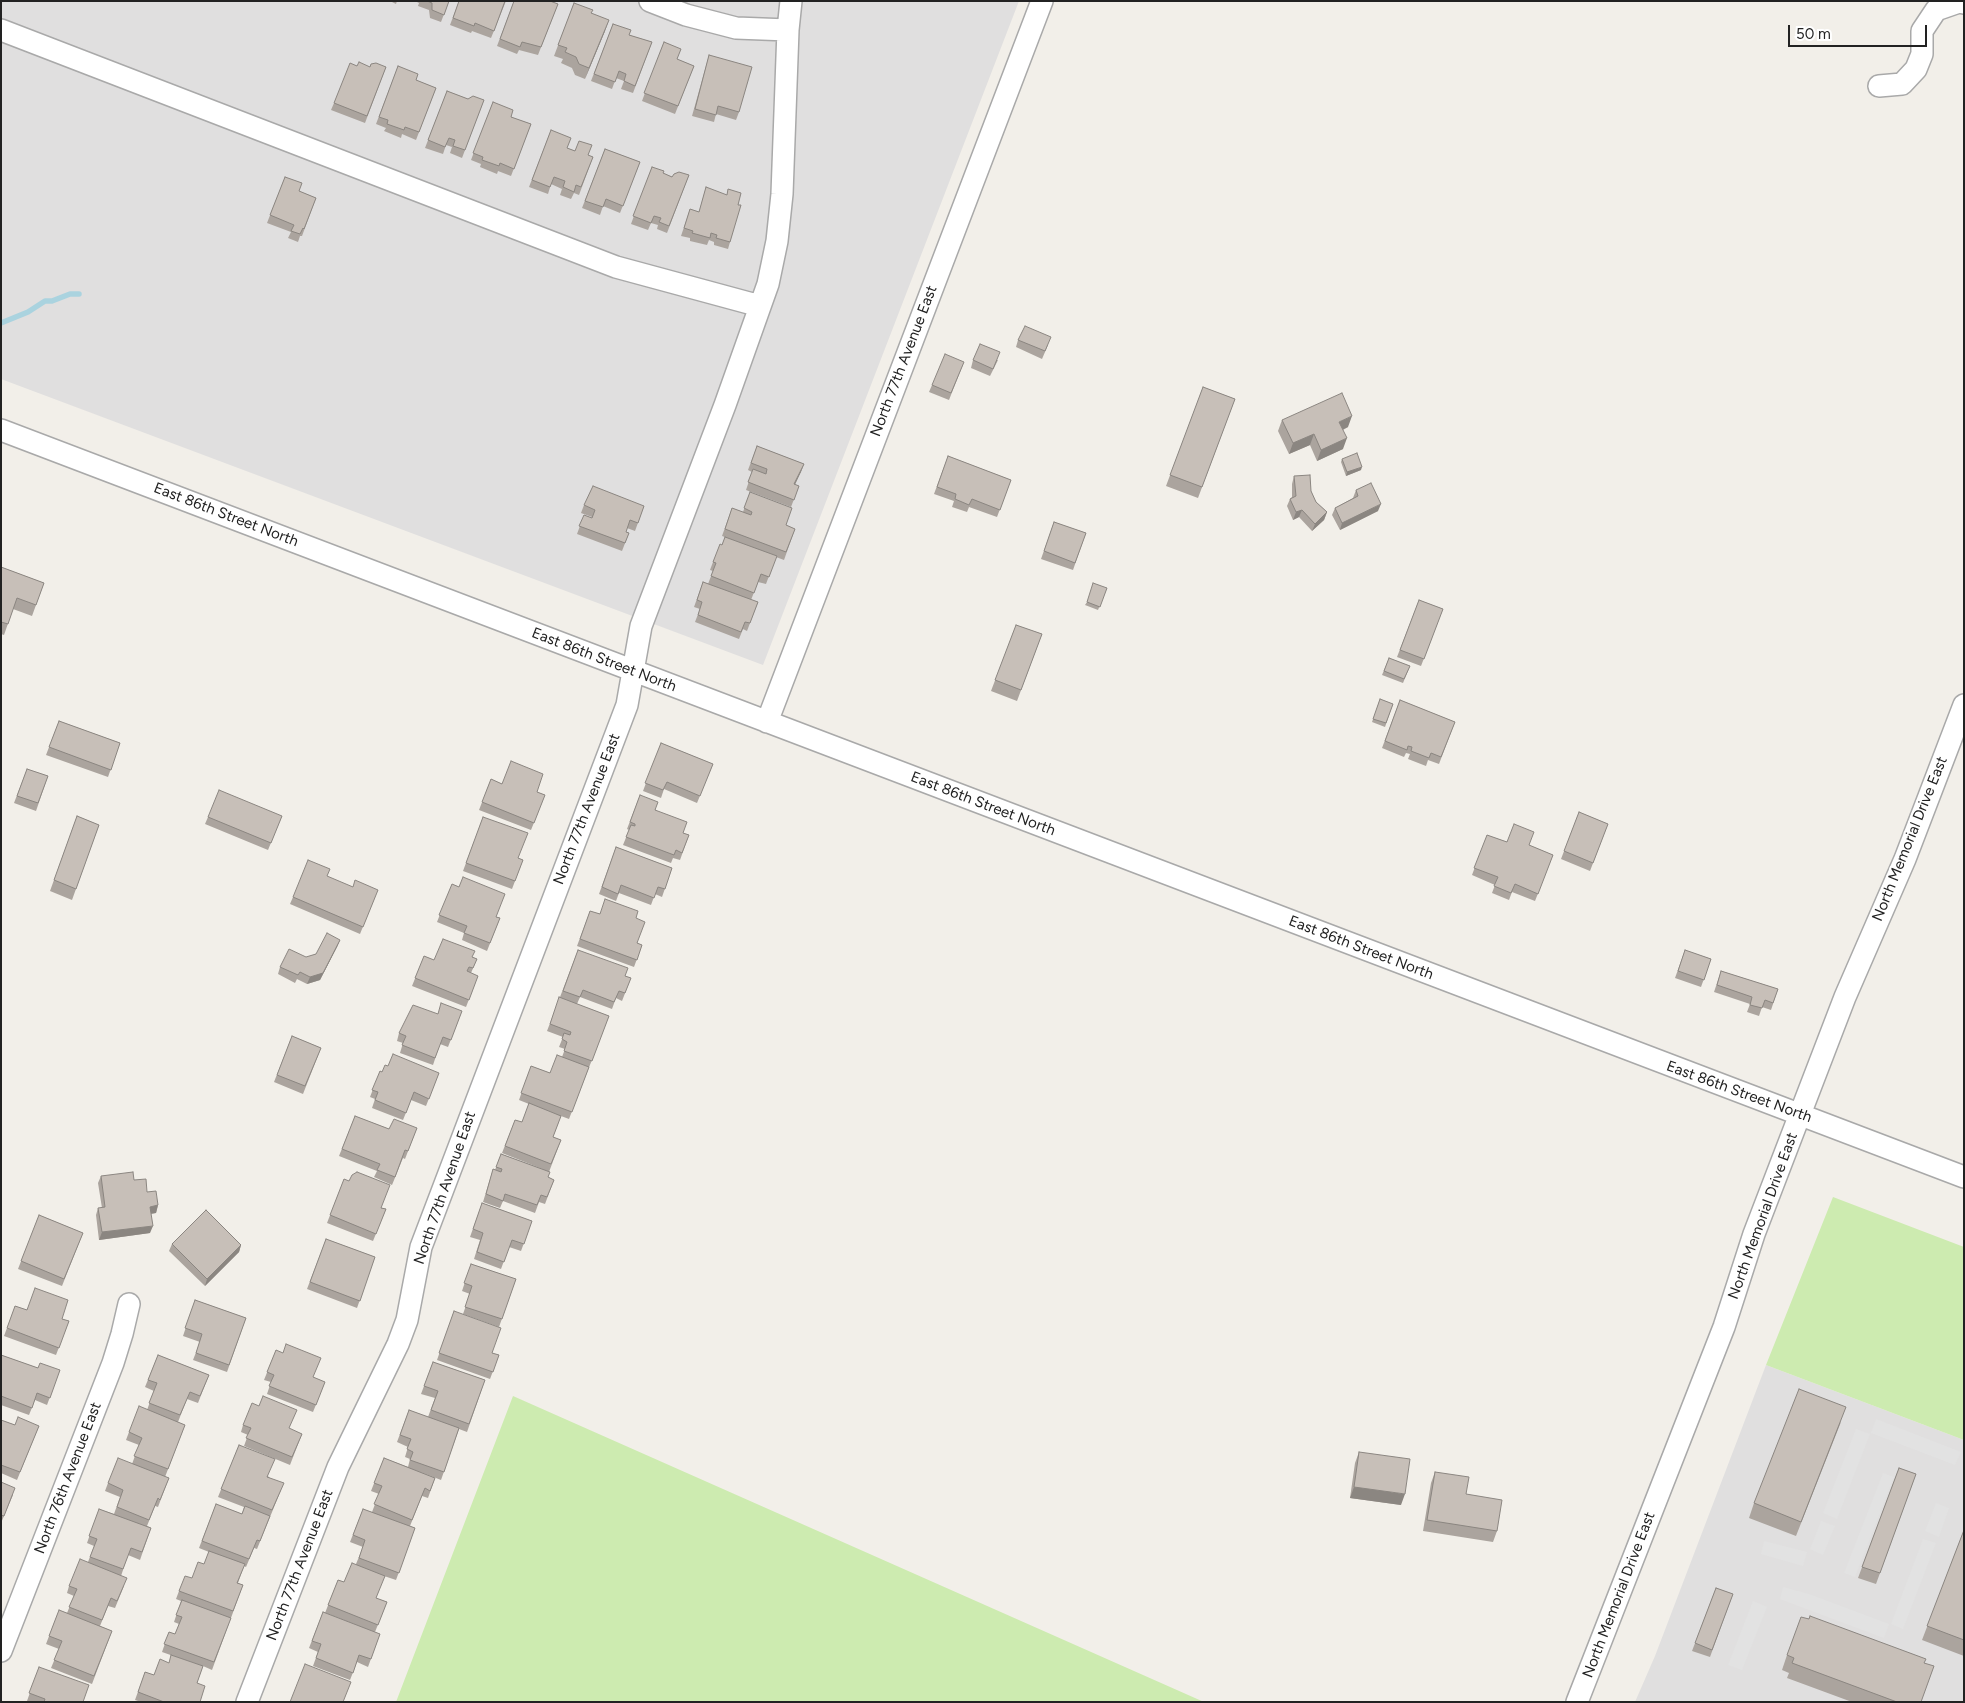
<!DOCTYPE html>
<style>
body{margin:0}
#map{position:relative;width:1965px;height:1703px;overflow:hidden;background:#f2efe9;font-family:Figtree,sans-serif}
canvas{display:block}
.frame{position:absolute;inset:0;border:2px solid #222;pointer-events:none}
.scale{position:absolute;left:1788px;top:25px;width:139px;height:22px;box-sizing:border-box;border:2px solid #222;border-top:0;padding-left:6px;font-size:15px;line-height:18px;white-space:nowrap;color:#222;-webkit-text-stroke:4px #fff;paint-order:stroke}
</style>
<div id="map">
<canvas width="1965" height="1703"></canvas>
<div class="frame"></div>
<div class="scale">50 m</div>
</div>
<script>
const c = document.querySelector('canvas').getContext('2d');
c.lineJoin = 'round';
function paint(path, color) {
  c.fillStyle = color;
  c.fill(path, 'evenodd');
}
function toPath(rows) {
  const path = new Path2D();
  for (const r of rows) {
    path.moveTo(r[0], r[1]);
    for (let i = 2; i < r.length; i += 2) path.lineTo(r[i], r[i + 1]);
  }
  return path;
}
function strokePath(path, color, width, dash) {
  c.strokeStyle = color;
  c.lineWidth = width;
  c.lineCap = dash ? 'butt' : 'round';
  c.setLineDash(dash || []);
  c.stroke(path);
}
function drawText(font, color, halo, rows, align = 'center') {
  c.font = font + ' Figtree,sans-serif';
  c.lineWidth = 4;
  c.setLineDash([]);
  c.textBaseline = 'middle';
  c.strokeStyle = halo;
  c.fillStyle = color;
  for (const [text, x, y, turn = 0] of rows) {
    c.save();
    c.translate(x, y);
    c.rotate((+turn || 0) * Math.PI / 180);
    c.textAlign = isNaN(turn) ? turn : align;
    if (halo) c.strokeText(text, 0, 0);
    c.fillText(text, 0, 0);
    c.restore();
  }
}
paint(toPath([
 [1,1,1019,1,763,665,1,379],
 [1766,1365,1964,1440,1964,1702,1635,1702,1655,1656]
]), '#e0dfdf');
paint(toPath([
 [1833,1197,1964,1247,1964,1440,1766,1365],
 [513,1396,1204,1702,396,1702]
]), '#cdebb0');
paint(toPath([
 [1876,1419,1961,1452,1955,1465,1871,1433],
 [1856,1429,1870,1434,1837,1519,1823,1513],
 [1883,1473,1894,1477,1855,1577,1844,1573],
 [1936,1503,1949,1508,1939,1537,1925,1531],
 [1821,1521,1835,1526,1823,1555,1810,1549],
 [1923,1539,1936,1543,1903,1629,1891,1624],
 [1764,1541,1807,1552,1803,1566,1761,1554],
 [1783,1587,1809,1594,1889,1624,1884,1638,1780,1599],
 [1753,1601,1767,1607,1742,1670,1728,1665]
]), '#e2e2e2');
strokePath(toPath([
 [1,323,28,312,45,301,52,301,70,294,79,294]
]), '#aad3df', 5.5);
const minor = toPath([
 [650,1,686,15,736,28,788,30],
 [1,30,616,267,760,306],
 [1879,86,1902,84,1916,69,1922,54,1922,31,1936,10,1959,2,1964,3],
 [1,430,1964,1177],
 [767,722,1042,1],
 [1,1651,113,1363,122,1334,129,1304],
 [247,1702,338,1467,398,1344,407,1320,421,1247,627,705,641,626,725,405,768,284,777,241,782,194,788,30,791,1],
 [1577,1702,1724,1327,1754,1234,1845,997,1905,859,1964,705]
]);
strokePath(minor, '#a9a9a9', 24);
strokePath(minor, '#fff', 21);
paint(toPath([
 [390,1,397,1,396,4],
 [415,1,449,1,441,22,430,18,429,10,418,6,419,3],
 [459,1,506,1,491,38,472,31,471,33,450,25],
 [514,1,558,4,538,55,519,50,517,54,497,46],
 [574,3,591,13,605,31,585,79,575,75,572,68,561,63,563,59,554,56],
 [613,24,629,35,652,42,633,93,621,89,624,81,616,78,612,89,591,81],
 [664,42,677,59,694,66,675,114,642,101],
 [709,55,739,112,736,120,716,114,714,122,692,116],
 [398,66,416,80,436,88,416,140,402,134,401,138,384,131,386,128,376,124],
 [370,67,386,67,365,123,331,110,334,103],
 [447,91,468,99,484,100,462,158,450,153,452,147,446,145,443,154,425,148],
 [493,102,511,117,531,124,511,176,498,171,497,174,480,167,481,164,471,160],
 [551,130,567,148,593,157,579,195,574,193,571,199,560,195,562,189,551,184,548,194,529,187],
 [605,149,640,162,620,213,603,206,600,215,582,208],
 [652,167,663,173,672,177,689,175,667,233,657,229,658,225,651,223,648,230,631,224],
 [285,177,299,191,316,198,302,236,300,236,298,242,288,238,291,232,267,223],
 [706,187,738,205,730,242,728,249,714,245,714,242,709,240,707,245,690,241,690,238,681,236,690,209,699,212],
 [1018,340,1048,345,1042,359,1016,347],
 [973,360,998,360,990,376,971,368],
 [964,362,949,400,929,392,932,385],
 [1203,387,1235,399,1198,498,1166,486],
 [1282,420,1348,427,1343,430,1343,449,1317,461,1310,445,1289,454,1278,431],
 [757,446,804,464,795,485,799,486,791,507,746,490,752,472,748,470],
 [948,456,1011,480,997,517,969,507,967,512,952,507,954,501,934,494],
 [1342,459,1361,470,1346,476,1341,462],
 [1294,476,1311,491,1316,502,1327,512,1324,520,1312,531,1299,517,1293,520,1287,506,1290,499,1292,497,1292,484],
 [1356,490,1378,511,1340,530,1332,515,1335,508,1353,498],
 [750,492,786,525,795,529,784,560,776,557,766,584,758,582,751,600,758,602,747,631,743,629,739,639,695,622,700,609,694,607,703,582,708,584,713,571,710,570,713,562,722,545,725,537,722,536,732,508,743,512],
 [584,505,644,506,635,531,627,528,626,532,629,533,622,551,577,534,584,515,592,518,592,517,581,513],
 [1054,522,1086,533,1073,570,1041,559],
 [1,567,44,583,32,616,13,609,4,635,1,634],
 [1107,588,1098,610,1085,605,1087,602],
 [1419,600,1443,609,1421,666,1397,657],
 [1016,625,1042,634,1017,701,991,691],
 [1389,658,1410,666,1403,683,1382,675],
 [1380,699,1393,704,1385,727,1372,722],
 [1400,700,1455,722,1439,764,1428,760,1426,766,1408,759,1410,754,1406,753,1404,757,1382,748],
 [59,721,120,743,108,777,46,755],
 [661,743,713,764,697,803,664,789,661,798,643,791],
 [27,769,48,776,36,811,14,803],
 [491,779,502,784,537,792,545,795,531,830,479,810],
 [640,795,656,810,683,833,689,835,680,860,673,858,671,863,623,845,629,830,627,829],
 [1579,812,1608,824,1590,871,1561,859],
 [77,816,99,825,72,900,50,891],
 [282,816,268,850,205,824,208,817],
 [483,817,518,858,523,860,512,889,463,871],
 [1487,835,1507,842,1529,845,1553,855,1535,901,1512,892,1509,900,1492,893,1495,885,1472,875],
 [616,847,672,868,662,897,655,894,651,905,619,893,616,901,599,894],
 [328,877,375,897,360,934,290,904,293,897],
 [452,884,459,887,496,917,500,918,487,951,462,940,464,933,437,922],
 [590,911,600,914,636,918,637,943,642,945,634,967,577,946],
 [340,940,337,947,320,980,307,984,297,979,295,983,278,974,280,967,316,954],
 [578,950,625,976,631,978,622,1001,616,998,612,1009,580,997,577,1004,609,1016,569,1119,561,1116,553,1137,561,1140,549,1172,548,1177,554,1180,545,1204,539,1202,535,1213,503,1201,500,1208,483,1202,493,1169,495,1170,501,1154,545,1170,502,1153,515,1120,522,1122,529,1104,519,1100,531,1066,550,1073,562,1057,565,1049,559,1047,563,1037,547,1031],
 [1685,950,1711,959,1701,987,1675,978],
 [424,956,434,960,472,957,477,959,471,973,478,976,466,1007,412,986],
 [1721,971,1778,989,1771,1010,1762,1007,1759,1016,1747,1012,1750,1004,1714,992],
 [462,1011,448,1047,440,1044,433,1065,400,1053,403,1043,397,1041,399,1033,438,1014],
 [292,1036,321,1048,303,1094,274,1082],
 [388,1066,439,1073,426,1106,411,1100,403,1120,372,1108,375,1099,370,1097,380,1071,382,1072],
 [355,1116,389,1129,417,1128,405,1159,403,1158,392,1185,374,1177,377,1171,339,1156],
 [101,1176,147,1192,158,1205,156,1213,151,1214,150,1233,99,1240,96,1215,98,1208,102,1208,98,1183],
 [344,1179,382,1208,386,1209,373,1241,327,1223],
 [482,1203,532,1221,521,1251,509,1247,501,1269,474,1259,480,1240,470,1237],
 [39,1215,83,1233,62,1286,18,1269],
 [326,1239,375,1257,357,1308,307,1289],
 [172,1244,241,1245,239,1252,205,1286,169,1251],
 [471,1264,516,1279,499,1327,463,1314,470,1294,462,1291],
 [195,1300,246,1318,227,1372,193,1360,200,1342,183,1336],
 [15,1306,27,1310,62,1319,69,1321,56,1355,4,1336],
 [454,1311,492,1353,499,1355,490,1379,437,1360],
 [276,1350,313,1377,325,1382,313,1412,267,1394,271,1382,264,1380],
 [1,1355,38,1368,60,1370,47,1405,35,1400,29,1415,1,1405],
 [158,1355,209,1375,198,1403,187,1399,178,1422,185,1425,165,1477,169,1478,158,1507,155,1506,147,1526,151,1528,140,1560,128,1555,121,1576,124,1586,115,1608,108,1606,100,1626,112,1631,92,1684,51,1668,59,1649,46,1644,59,1610,67,1613,74,1596,67,1593,69,1586,88,1562,94,1546,87,1543,99,1509,114,1514,120,1497,105,1491,108,1483,132,1464,139,1445,126,1440,129,1432,147,1410,154,1391,145,1387],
 [433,1362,485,1380,467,1432,459,1429,441,1480,418,1471,435,1478,428,1498,422,1496,410,1526,415,1528,396,1580,384,1576,376,1598,387,1602,375,1632,325,1613,338,1580,344,1582,356,1564,363,1547,350,1542,363,1509,372,1512,379,1494,371,1491,384,1458,408,1467,410,1459,405,1457,408,1447,397,1442,409,1410,428,1417,435,1398,421,1394],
 [1,1420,15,1425,39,1426,17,1480,1,1473],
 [1841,1422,1796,1536,1749,1518,1754,1503],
 [243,1425,290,1429,302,1434,290,1465,244,1446,248,1435,241,1432],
 [239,1445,281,1490,257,1549,254,1548,246,1567,244,1566,238,1583,243,1585,212,1670,203,1666,197,1683,200,1702,141,1702,135,1700,145,1672,154,1675,169,1663,199,1665,162,1652,169,1632,175,1634,179,1624,174,1622,181,1601,176,1599,179,1591,192,1578,204,1564,209,1552,199,1548,216,1504,242,1514,244,1507,218,1497],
 [1359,1452,1401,1505,1350,1498,1355,1463],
 [1899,1468,1916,1474,1876,1584,1858,1578],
 [1435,1472,1466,1494,1497,1531,1493,1542,1423,1531,1431,1483],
 [1,1482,13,1495,1,1523],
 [1964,1530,1964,1656,1922,1640],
 [1716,1588,1733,1594,1710,1657,1692,1651],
 [323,1612,380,1634,368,1667,357,1662,350,1680,313,1666,318,1652,309,1648],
 [1787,1655,1924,1663,1921,1702,1852,1702,1787,1678,1789,1673,1782,1670],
 [39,1667,83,1702,30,1702,27,1701]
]), '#aba49e');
paint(toPath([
 [609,20,605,31,585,79,589,68],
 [1352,416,1348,427,1335,433,1339,422],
 [1314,434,1310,445,1289,454,1293,443],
 [1347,438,1343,449,1317,461,1321,450],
 [804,464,801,472,791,492,794,484],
 [1362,467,1361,470,1346,476,1347,472],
 [1381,504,1378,511,1340,530,1342,523],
 [1302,510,1299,517,1293,520,1296,512],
 [1327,512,1324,520,1312,531,1315,524],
 [340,940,337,947,320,980,307,984,310,977],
 [158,1205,156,1213,148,1214,150,1207],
 [153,1226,150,1233,99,1240,102,1232],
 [241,1245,239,1252,205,1286,207,1279],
 [1354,1487,1405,1494,1401,1505,1350,1498]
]), '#8b8681');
const building = toPath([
 [427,1,449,1,444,15,432,10,432,3,427,1],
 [459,1,505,1,494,31,475,23,474,26,453,18,459,1],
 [514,1,550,1,558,4,541,47,522,42,520,47,500,39,514,1],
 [574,3,593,10,591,13,609,20,589,68,579,64,576,57,565,52,567,48,558,45,574,3],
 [613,24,631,30,629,35,652,42,635,86,624,81,626,74,619,71,615,82,594,74,613,24],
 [664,42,681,49,677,59,694,66,678,106,644,93,664,42],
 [709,55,752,67,739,112,718,106,716,115,695,109,709,55],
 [359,62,370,67,371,64,376,63,386,67,367,116,334,103,350,63,357,66,359,62],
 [398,66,418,74,416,80,436,88,419,132,405,127,404,130,387,124,388,120,379,117,398,66],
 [447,91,468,99,473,96,484,100,465,150,453,146,455,140,449,138,445,147,428,140,447,91],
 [493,102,513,110,511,117,531,124,514,169,500,163,499,166,482,160,483,157,473,153,493,102],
 [551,130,571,138,567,148,575,151,579,141,592,145,588,155,593,157,581,187,576,185,574,192,563,187,565,181,554,177,550,187,532,180,551,130],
 [605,149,640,162,623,206,606,199,603,207,585,201,605,149],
 [652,167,664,171,663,173,672,177,674,174,679,172,689,175,669,226,659,222,661,218,654,216,651,223,633,216,652,167],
 [285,177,302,183,299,191,316,198,304,229,303,228,300,234,291,231,294,225,270,215,285,177],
 [706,187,727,195,728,189,741,193,738,205,741,205,730,242,716,238,717,235,711,233,710,238,692,233,693,231,684,228,690,209,699,212,706,187],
 [1025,326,1051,337,1045,351,1018,340,1025,326],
 [980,344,1000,352,993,369,973,360,980,344],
 [945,354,964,362,951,393,932,385,945,354],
 [1203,387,1235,399,1202,487,1170,475,1203,387],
 [1342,393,1352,416,1339,422,1347,438,1321,450,1314,434,1293,443,1282,420,1342,393],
 [757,446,804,464,794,484,799,486,794,500,748,482,753,469,766,474,767,469,751,463,757,446],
 [1357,453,1362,467,1347,472,1342,459,1357,453],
 [948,456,1011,480,1000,510,972,499,969,505,955,499,956,494,937,487,948,456],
 [1310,475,1311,491,1316,502,1327,512,1315,524,1302,510,1296,512,1290,499,1296,496,1294,476,1310,475],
 [1371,483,1381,504,1342,523,1335,508,1358,496,1356,490,1371,483],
 [593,486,644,506,638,523,630,520,626,532,629,533,625,543,579,526,584,515,592,518,595,510,584,505,593,486],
 [750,492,792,508,786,525,795,529,786,552,725,529,732,508,751,515,752,512,744,508,750,492],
 [1054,522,1086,533,1075,563,1044,551,1054,522],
 [725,537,777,556,769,577,761,574,754,593,711,576,716,563,713,562,720,544,722,545,725,537],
 [1,567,44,583,36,605,17,598,8,624,1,622,1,567],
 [703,582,758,602,750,623,745,622,741,632,698,615,702,602,697,600,703,582],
 [1093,583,1107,588,1100,607,1087,602,1093,583],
 [1419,600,1443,609,1424,659,1400,650,1419,600],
 [1016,625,1042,634,1021,690,995,680,1016,625],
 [1389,658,1410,666,1404,679,1384,671,1389,658],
 [1380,699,1393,704,1386,723,1373,719,1380,699],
 [1400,700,1455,722,1441,757,1431,753,1429,758,1411,751,1412,747,1408,746,1407,750,1385,741,1400,700],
 [59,721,120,743,111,770,49,747,59,721],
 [661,743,713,764,700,796,667,782,663,790,645,783,661,743],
 [511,761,543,774,537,792,545,795,534,823,482,802,491,779,502,784,511,761],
 [27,769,48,776,38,803,17,796,27,769],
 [219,790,282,816,271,843,208,817,219,790],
 [640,795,658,802,655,810,687,822,683,833,689,835,682,853,676,850,674,855,626,837,631,825,635,826,635,824,630,822,640,795],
 [1579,812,1608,824,1593,863,1564,851,1579,812],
 [77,816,99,825,76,889,54,880,77,816],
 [483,817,528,833,518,858,523,860,515,881,466,863,483,817],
 [1514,824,1534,832,1529,845,1553,855,1538,894,1515,884,1511,893,1494,886,1498,877,1474,868,1487,835,1507,842,1514,824],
 [616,847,672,868,665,889,658,887,654,898,621,885,618,894,602,887,616,847],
 [308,860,330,869,327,876,353,887,355,880,378,890,363,927,293,897,308,860],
 [463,877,505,894,496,917,500,918,490,943,464,933,467,926,439,915,452,884,459,887,463,877],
 [605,899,638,911,636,918,645,922,637,943,642,945,637,960,580,939,590,911,600,914,605,899],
 [327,933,340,940,323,973,310,977,300,972,298,975,280,967,289,949,306,957,316,954,327,933],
 [443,939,475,951,472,957,477,959,473,968,469,967,467,971,478,976,469,1000,415,978,424,956,434,960,443,939],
 [578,950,628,968,625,976,631,978,625,993,619,991,614,1002,583,990,580,997,563,991,578,950],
 [1685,950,1711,959,1704,980,1678,971,1685,950],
 [1721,971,1778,989,1773,1003,1765,1000,1762,1008,1750,1005,1752,997,1717,985,1721,971],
 [559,997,609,1016,592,1061,564,1051,567,1042,562,1039,564,1033,570,1035,571,1032,550,1024,559,997],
 [441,1003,462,1011,451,1040,443,1037,435,1058,402,1045,406,1036,399,1033,413,1005,438,1014,441,1003],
 [292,1036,321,1048,305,1086,277,1075,292,1036],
 [393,1054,439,1073,429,1099,414,1092,406,1113,375,1100,378,1092,372,1090,380,1071,382,1072,385,1065,388,1066,393,1054],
 [557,1055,589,1067,572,1112,521,1093,531,1066,550,1073,557,1055],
 [529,1103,561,1116,553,1137,561,1140,551,1164,505,1146,515,1120,522,1122,529,1103],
 [355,1116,389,1129,394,1119,417,1128,408,1151,405,1150,395,1177,377,1170,380,1164,342,1149,355,1116],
 [501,1154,550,1172,548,1177,554,1180,547,1197,541,1195,537,1205,505,1194,503,1201,486,1194,493,1169,501,1172,502,1169,496,1167,501,1154],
 [133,1172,134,1180,146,1179,147,1192,156,1191,158,1205,150,1207,153,1226,102,1232,98,1208,105,1207,101,1176,133,1172],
 [357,1172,390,1185,381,1208,386,1209,376,1234,330,1215,344,1179,349,1181,352,1175,357,1172],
 [482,1203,532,1221,524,1244,512,1240,504,1262,477,1252,483,1233,473,1229,482,1203],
 [206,1210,241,1245,207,1279,172,1244,206,1210],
 [39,1215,83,1233,64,1279,21,1261,39,1215],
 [326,1239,375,1257,360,1301,310,1282,326,1239],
 [471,1264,516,1279,502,1319,465,1307,472,1286,464,1283,471,1264],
 [35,1288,68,1300,62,1319,69,1321,59,1348,7,1328,15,1306,27,1310,35,1288],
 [195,1300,246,1318,229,1365,196,1353,202,1334,185,1328,195,1300],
 [454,1311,501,1328,492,1353,499,1355,493,1372,439,1353,454,1311],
 [286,1344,321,1358,313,1377,325,1382,316,1405,269,1386,274,1375,267,1372,276,1350,283,1353,286,1344],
 [1,1355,38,1368,40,1363,60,1370,50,1398,37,1393,32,1408,1,1396,1,1355],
 [158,1355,209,1375,200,1396,190,1392,180,1415,149,1403,157,1383,148,1380,158,1355],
 [433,1362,485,1380,469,1424,431,1410,438,1391,424,1386,433,1362],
 [1799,1389,1846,1407,1801,1522,1754,1503,1799,1389],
 [263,1396,297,1410,289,1428,302,1434,292,1457,246,1438,251,1428,243,1425,252,1403,259,1406,263,1396],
 [139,1406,185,1425,168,1469,134,1456,142,1438,129,1432,139,1406],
 [409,1410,459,1428,444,1472,410,1460,413,1452,407,1449,411,1439,400,1435,409,1410],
 [18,1417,39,1426,20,1472,1,1465,1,1420,15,1425,18,1417],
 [239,1445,275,1459,267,1477,284,1483,272,1510,221,1489,239,1445],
 [1359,1452,1410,1459,1405,1494,1354,1487,1359,1452],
 [118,1458,169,1478,160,1500,158,1498,149,1520,117,1507,123,1490,108,1483,118,1458],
 [384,1458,435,1478,430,1491,425,1488,412,1520,374,1504,382,1486,374,1483,384,1458],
 [1899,1468,1916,1474,1880,1573,1862,1567,1899,1468],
 [1435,1472,1469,1477,1466,1494,1502,1500,1497,1531,1427,1520,1435,1472],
 [1,1482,15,1488,4,1516,1,1515,1,1482],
 [216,1504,242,1514,245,1506,270,1516,260,1541,257,1540,249,1559,202,1541,216,1504],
 [99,1509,151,1528,142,1552,131,1548,123,1569,90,1557,97,1539,89,1536,99,1509],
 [363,1509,415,1528,399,1573,359,1558,365,1540,353,1535,363,1509],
 [1964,1530,1964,1640,1927,1626,1964,1530],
 [209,1551,245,1564,237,1583,243,1585,233,1611,179,1591,185,1576,192,1578,198,1562,204,1564,209,1551],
 [80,1559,127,1578,117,1601,111,1598,102,1620,69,1607,77,1589,69,1586,80,1559],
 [352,1563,385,1576,376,1598,387,1602,378,1625,328,1605,338,1580,344,1582,352,1563],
 [1716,1588,1733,1594,1712,1650,1695,1643,1716,1588],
 [182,1600,231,1618,214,1662,164,1644,169,1632,175,1634,182,1617,176,1615,182,1600],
 [59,1610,112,1631,94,1676,54,1660,62,1641,49,1636,59,1610],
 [323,1612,380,1634,371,1659,359,1655,353,1673,316,1658,321,1644,312,1641,323,1612],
 [1810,1616,1926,1659,1924,1663,1934,1666,1921,1702,1897,1702,1792,1663,1794,1658,1787,1655,1801,1617,1809,1619,1810,1616],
 [171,1655,203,1666,197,1683,205,1686,200,1702,164,1702,138,1692,145,1672,154,1675,160,1659,169,1663,171,1655],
 [305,1664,351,1682,343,1702,290,1702,305,1664],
 [39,1667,89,1685,83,1702,44,1702,45,1699,29,1693,39,1667]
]);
paint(building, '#c7bfb8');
strokePath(building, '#8b8681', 1);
drawText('15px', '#222', '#fff', [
 ["North 77th Avenue East",904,361,-69],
 ["East 86th Street North",226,515,21],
 ["East 86th Street North",604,660,21],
 ["East 86th Street North",983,804,21],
 ["North 77th Avenue East",587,809,-69],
 ["North Memorial Drive East",1910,839,-68],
 ["East 86th Street North",1361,948,21],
 ["East 86th Street North",1739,1092,20],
 ["North 77th Avenue East",445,1188,-71],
 ["North Memorial Drive East",1763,1216,-70],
 ["North 76th Avenue East",68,1478,-69],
 ["North 77th Avenue East",300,1565,-69],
 ["North Memorial Drive East",1619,1595,-69]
]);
</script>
